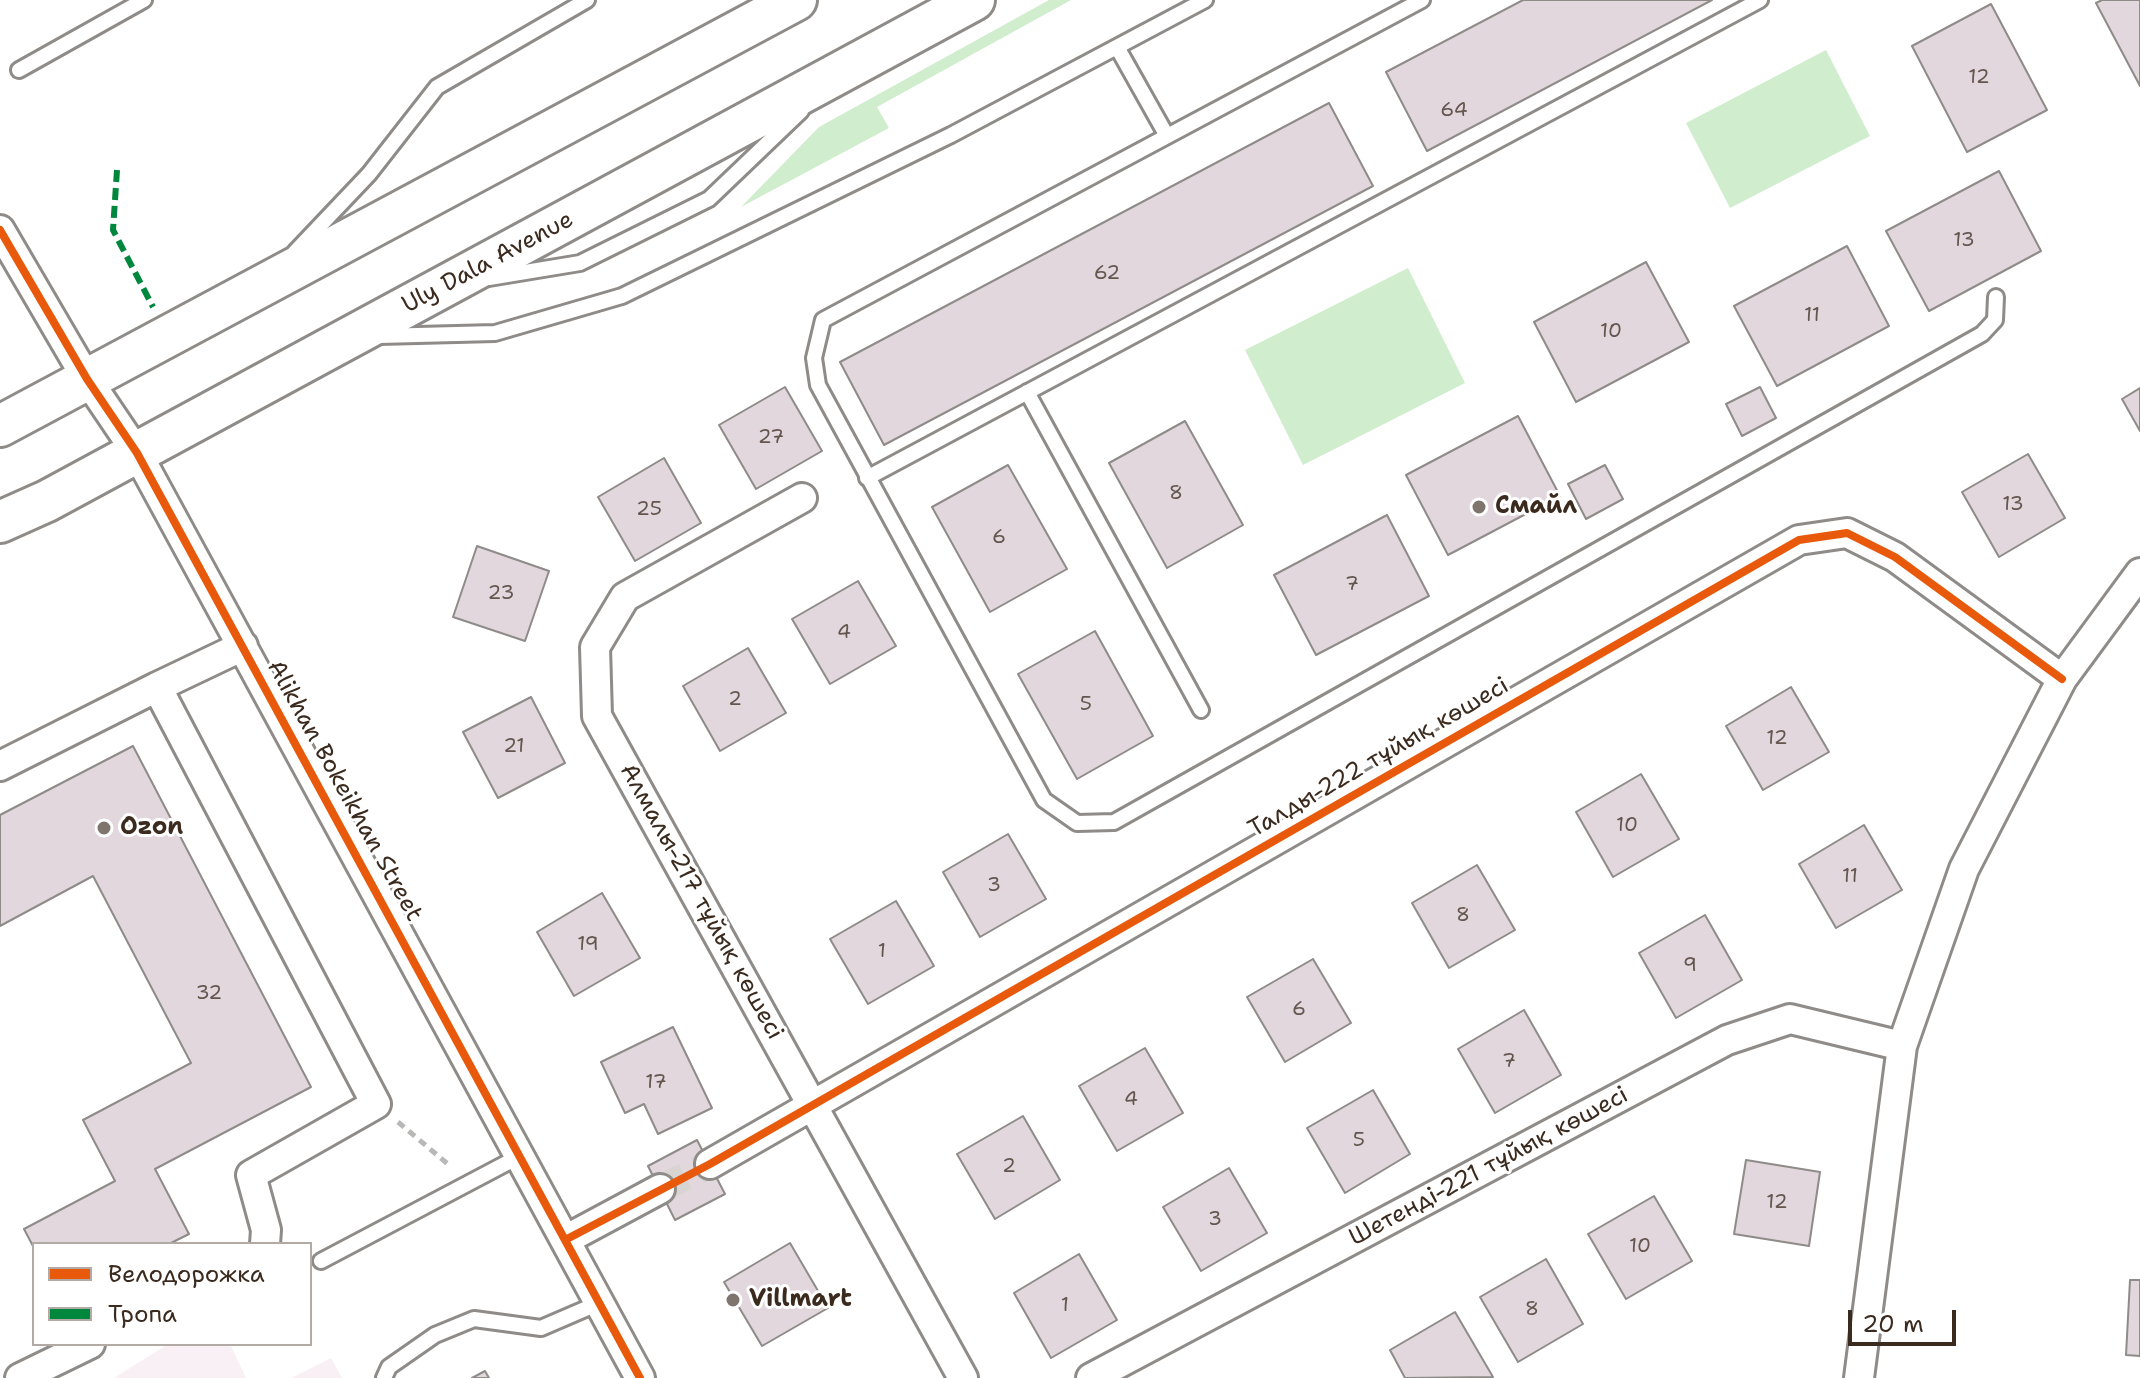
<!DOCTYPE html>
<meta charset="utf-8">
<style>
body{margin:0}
#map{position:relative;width:2140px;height:1378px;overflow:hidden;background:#fff;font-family:"Shantell Sans",sans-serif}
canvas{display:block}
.legend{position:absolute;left:32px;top:1242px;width:280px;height:104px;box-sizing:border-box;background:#fff;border:2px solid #b1aaa5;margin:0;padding:10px 14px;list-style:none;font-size:24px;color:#3b2a1e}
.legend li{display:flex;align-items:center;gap:16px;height:40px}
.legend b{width:40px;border:2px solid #b1aaa5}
.scale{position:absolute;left:1848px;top:1310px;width:108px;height:36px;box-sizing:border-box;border:4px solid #3b2a1e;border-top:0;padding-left:10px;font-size:24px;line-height:28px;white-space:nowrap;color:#3b2a1e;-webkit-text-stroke:6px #fff;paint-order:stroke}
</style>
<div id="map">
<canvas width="2140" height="1378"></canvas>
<ul class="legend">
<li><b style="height:10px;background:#e8590c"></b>Велодорожка</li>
<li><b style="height:10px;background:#00873e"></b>Тропа</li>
</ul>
<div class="scale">20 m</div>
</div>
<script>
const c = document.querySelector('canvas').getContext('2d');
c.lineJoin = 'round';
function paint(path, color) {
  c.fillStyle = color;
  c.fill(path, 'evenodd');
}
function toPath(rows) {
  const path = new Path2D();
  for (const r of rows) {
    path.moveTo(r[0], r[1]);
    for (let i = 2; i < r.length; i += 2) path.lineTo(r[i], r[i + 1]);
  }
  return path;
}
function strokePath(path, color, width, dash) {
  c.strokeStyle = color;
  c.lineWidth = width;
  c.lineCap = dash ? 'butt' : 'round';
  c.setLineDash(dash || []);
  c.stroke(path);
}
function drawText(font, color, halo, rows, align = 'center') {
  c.font = font + ' "Shantell Sans",sans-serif';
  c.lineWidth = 6;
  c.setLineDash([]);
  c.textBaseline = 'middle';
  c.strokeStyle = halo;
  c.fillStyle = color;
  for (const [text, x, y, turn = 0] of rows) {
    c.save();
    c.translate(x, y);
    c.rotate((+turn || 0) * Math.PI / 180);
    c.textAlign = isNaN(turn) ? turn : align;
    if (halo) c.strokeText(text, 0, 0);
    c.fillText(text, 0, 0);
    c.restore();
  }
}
paint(toPath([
 [168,1344,230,1344,246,1378,114,1378],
 [331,1358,342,1378,291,1378]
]), '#f8f0f5');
paint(toPath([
 [1049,0,1071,0,877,107,889,128,741,207,819,127],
 [1826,50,1870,136,1730,208,1686,123],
 [1408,268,1465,383,1303,465,1245,350]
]), '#d0eece');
const building = toPath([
 [1523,0,1712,0,1427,151,1386,72,1523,0],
 [2102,0,2140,0,2140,86,2096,3,2102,0],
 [1991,4,2047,110,1967,152,1912,46,1991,4],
 [1329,103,1373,186,884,445,840,362,1329,103],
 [1999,171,2041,251,1929,311,1886,231,1999,171],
 [1847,246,1889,326,1777,386,1734,306,1847,246],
 [1646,262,1689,342,1576,402,1534,322,1646,262],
 [785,387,822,451,756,489,719,425,785,387],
 [1760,387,1776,418,1742,436,1726,404,1760,387],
 [2140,388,2140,431,2122,399,2140,388],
 [1518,416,1560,496,1448,555,1406,475,1518,416],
 [1185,421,1243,525,1167,568,1109,463,1185,421],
 [2028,454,2065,518,1999,557,1962,492,2028,454],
 [664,458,701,523,635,561,598,497,664,458],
 [1008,465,1067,569,990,612,932,507,1008,465],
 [1605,465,1623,499,1586,519,1568,484,1605,465],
 [1387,515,1429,596,1316,655,1274,575,1387,515],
 [477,546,549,571,525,641,453,617,477,546],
 [858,581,896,646,830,684,792,619,858,581],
 [1095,631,1153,736,1077,779,1018,674,1095,631],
 [748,648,786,713,720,751,683,686,748,648],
 [1791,687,1829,752,1763,790,1726,726,1791,687],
 [531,697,565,763,498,798,463,732,531,697],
 [133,746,311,1087,155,1169,189,1234,169,1244,34,1244,34,1248,24,1229,115,1181,83,1120,191,1063,93,876,0,926,0,815,133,746],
 [1641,774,1679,839,1613,877,1576,812,1641,774],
 [1864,825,1902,890,1836,928,1799,864,1864,825],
 [1008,834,1046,899,980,937,943,872,1008,834],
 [1477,865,1515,930,1449,968,1412,903,1477,865],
 [602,893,640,958,574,996,537,932,602,893],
 [896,901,934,966,868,1004,830,939,896,901],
 [1705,915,1742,980,1676,1018,1639,953,1705,915],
 [1313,959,1351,1023,1285,1062,1247,997,1313,959],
 [1524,1010,1561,1075,1495,1113,1458,1049,1524,1010],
 [673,1027,712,1108,658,1134,644,1104,625,1113,601,1062,673,1027],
 [1145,1048,1183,1113,1117,1151,1079,1086,1145,1048],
 [1373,1090,1410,1154,1345,1193,1307,1128,1373,1090],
 [1023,1116,1060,1180,995,1219,957,1154,1023,1116],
 [697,1140,725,1194,675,1220,648,1166,697,1140],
 [1746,1160,1820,1172,1809,1246,1734,1234,1746,1160],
 [1229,1168,1267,1233,1201,1271,1163,1207,1229,1168],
 [1654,1196,1692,1261,1626,1299,1588,1234,1654,1196],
 [790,1243,828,1308,762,1346,724,1282,790,1243],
 [1079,1254,1117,1320,1051,1358,1014,1293,1079,1254],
 [1546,1259,1583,1324,1518,1362,1480,1297,1546,1259],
 [2130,1280,2140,1280,2140,1356,2126,1355,2130,1280],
 [1455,1312,1493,1377,1405,1378,1390,1350,1455,1312],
 [485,1371,489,1378,472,1378,485,1371]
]);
paint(building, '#e1d7dd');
strokePath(building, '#8e8b88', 2);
strokePath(toPath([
 [660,1189,710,1164]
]), '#d8d4d2', 28, [28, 14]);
const service = toPath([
 [1422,0,823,320,814,358,818,385,1044,800,1077,823,1114,822,1982,334,1995,320,1996,297],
 [1117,47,1167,136],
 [19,70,144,0],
 [295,252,369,174,437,87,587,0],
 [489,278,580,263,709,199,801,111],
 [379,336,495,333,622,296,951,135,1205,0],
 [1027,392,1201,710],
 [867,478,1760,0],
 [321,1261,520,1156],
 [384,1378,389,1367,435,1335,474,1319,541,1328,599,1303]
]);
const minor = toPath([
 [0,230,87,379,137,453,640,1378],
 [802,498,625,597,595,647,597,716,963,1378],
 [243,646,157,687,376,1104,251,1175,266,1230,265,1244],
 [0,766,157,687],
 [710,1164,1799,540,1847,533,1895,557,2062,679],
 [565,1240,660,1189],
 [20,1378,90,1344],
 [1091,1378,1727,1040,1790,1019,1902,1046],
 [1859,1378,1902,1046,1964,869,2062,679,2140,573]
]);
const secondary = toPath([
 [0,426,796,0],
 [0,522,47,501,974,0]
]);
strokePath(service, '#8e8b88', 20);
strokePath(minor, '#8e8b88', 34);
strokePath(secondary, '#8e8b88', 46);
strokePath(toPath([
 [398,1122,449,1165]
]), '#b9b8b6', 5, [8, 6]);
strokePath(service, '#fff', 14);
strokePath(minor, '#fff', 28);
strokePath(secondary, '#fff', 40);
strokePath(toPath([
 [117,170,113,230,153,307]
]), '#00873e', 6, [12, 6]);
strokePath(toPath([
 [0,230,87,379,137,453,640,1378],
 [565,1240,710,1164,1799,540,1847,533,1895,557,2062,679]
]), '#e8590c', 8);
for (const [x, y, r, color] of [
 [1479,507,8,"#80756d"],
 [104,828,8,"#80756d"],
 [733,1300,8,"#80756d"]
]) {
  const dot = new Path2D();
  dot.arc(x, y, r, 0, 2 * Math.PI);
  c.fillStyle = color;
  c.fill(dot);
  strokePath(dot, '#fff', 3);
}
drawText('20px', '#64554e', null, [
 ["12",1979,78],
 ["64",1454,111],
 ["13",1964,241],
 ["62",1107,274],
 ["11",1812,316],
 ["10",1611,332],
 ["27",771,438],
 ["8",1176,494],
 ["13",2013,505],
 ["25",649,510],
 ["6",999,538],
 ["7",1352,585],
 ["23",501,594],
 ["4",844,633],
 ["2",735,700],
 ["5",1086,705],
 ["12",1777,739],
 ["21",514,747],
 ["10",1627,826],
 ["11",1850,877],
 ["3",994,886],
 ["8",1463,916],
 ["19",588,945],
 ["1",882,952],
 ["9",1690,966],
 ["32",209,994],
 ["6",1299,1010],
 ["7",1509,1062],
 ["17",656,1083],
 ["4",1131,1100],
 ["5",1359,1141],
 ["2",1009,1167],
 ["12",1777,1203],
 ["3",1215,1220],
 ["10",1640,1247],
 ["1",1065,1306],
 ["8",1532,1310]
]);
drawText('24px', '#3b2a1e', '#fff', [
 ["Uly Dala Avenue",488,263,-28],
 ["Талды-222 тұйық көшесі",1379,758,-30],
 ["Alikhan Bokeikhan Street",344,791,61],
 ["Алмалы-217 тұйық көшесі",701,902,61],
 ["Шетенді-221 тұйық көшесі",1489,1167,-28]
]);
drawText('bold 24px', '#3b2a1e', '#fff', [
 ["Смайл",1495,507],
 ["Ozon",120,828],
 ["Villmart",749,1300]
], 'left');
</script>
